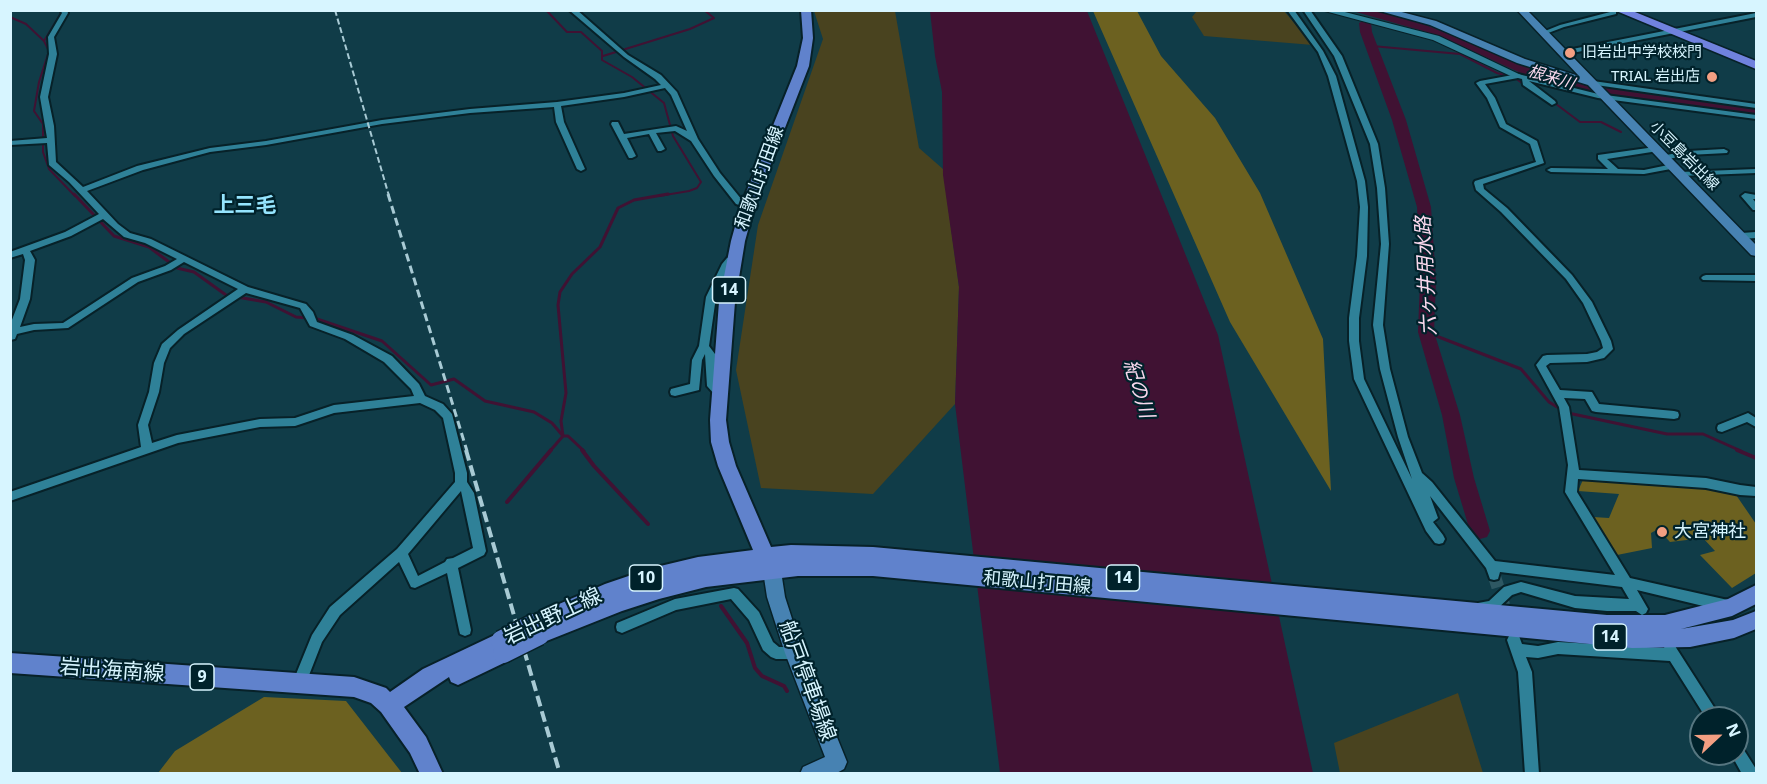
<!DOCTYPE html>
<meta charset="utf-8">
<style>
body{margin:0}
#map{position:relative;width:1767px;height:784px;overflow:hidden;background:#103c48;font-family:"Noto Sans",sans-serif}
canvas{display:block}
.frame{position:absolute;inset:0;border:12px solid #d7f5ff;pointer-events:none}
.north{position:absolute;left:1689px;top:706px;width:60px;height:60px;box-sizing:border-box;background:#00222b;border:2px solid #567680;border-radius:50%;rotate:68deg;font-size:16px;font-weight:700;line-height:24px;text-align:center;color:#d7f5ff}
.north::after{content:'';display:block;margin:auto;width:21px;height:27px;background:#f39f82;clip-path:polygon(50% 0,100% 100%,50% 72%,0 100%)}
</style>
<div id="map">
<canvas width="1767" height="784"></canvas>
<div class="frame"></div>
<div class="north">N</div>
</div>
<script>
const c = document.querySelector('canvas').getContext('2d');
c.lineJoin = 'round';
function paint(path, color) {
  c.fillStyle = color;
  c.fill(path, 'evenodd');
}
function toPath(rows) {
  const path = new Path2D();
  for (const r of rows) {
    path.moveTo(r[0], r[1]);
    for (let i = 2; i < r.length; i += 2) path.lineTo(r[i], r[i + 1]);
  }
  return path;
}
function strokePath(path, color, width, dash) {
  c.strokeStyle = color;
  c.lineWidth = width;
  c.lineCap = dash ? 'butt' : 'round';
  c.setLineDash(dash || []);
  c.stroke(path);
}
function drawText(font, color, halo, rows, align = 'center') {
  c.font = font + ' "Noto Sans","Noto Sans JP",sans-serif';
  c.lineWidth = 4.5;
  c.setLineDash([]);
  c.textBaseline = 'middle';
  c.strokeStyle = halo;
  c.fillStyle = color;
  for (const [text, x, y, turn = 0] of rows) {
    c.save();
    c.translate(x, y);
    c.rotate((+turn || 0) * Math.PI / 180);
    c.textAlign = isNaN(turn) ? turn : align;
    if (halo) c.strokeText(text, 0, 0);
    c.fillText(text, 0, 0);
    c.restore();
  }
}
paint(toPath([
 [814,11,895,11,919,148,943,169,959,287,955,404,873,494,761,488,736,370,758,225,823,39],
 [1197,11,1284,11,1313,45,1204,36,1192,17],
 [1458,693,1483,773,1340,773,1334,743]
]), '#49431f');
paint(toPath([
 [1093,11,1137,11,1161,56,1215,118,1260,193,1323,339,1331,491,1230,322],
 [1586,473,1680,480,1734,492,1756,524,1756,573,1732,588,1700,555,1715,551,1703,538,1670,542,1658,529,1651,533,1652,548,1617,555,1593,517,1609,518,1619,494,1578,491],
 [264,697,346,701,402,773,158,773,175,751]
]), '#6c6120');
paint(toPath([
 [930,11,1087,11,1218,335,1313,773,1000,773,955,404,959,287,943,175,942,92,935,56]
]), '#401233');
strokePath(toPath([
 [546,10,567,32,581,32,602,51,602,60,632,77,664,103,673,136,701,182,697,188,689,191,659,196],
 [10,17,26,24,44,41,49,51,39,82,34,111,43,124,43,152,49,169,75,196],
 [44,41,63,10],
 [1372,46,1460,54,1497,73,1515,78,1526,86],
 [603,56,690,29,714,18,704,10],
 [1538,95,1550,104,1556,104,1580,122,1601,122,1621,132]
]), '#401233', 2);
strokePath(toPath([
 [74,194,114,236,149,247,177,268,194,272,226,295,231,296],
 [237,297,266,302,296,317,308,318],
 [314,318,382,341,431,385,454,379,485,401,534,412,552,423,563,436,568,436,584,451],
 [1426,332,1521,369,1549,402,1562,410],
 [1568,413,1667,434,1703,434,1741,451],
 [550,451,563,436,561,421,566,393,558,305,560,292,572,274,600,247,618,208,634,200,668,194]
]), '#401233', 3);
strokePath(toPath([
 [582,450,594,466,648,524],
 [1737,450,1756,458],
 [507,502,551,450],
 [721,606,747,643,755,668,762,676,784,686,787,691]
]), '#401233', 4);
paint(toPath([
 [1349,10,1371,10,1419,22,1531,68,1587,85,1756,108,1756,116,1582,92,1523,74,1437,35,1349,10],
 [1365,20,1371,23,1372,32,1406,120,1431,207,1436,281,1434,332,1460,415,1474,478,1490,531,1487,537,1480,539,1473,537,1470,531,1454,478,1442,415,1418,332,1420,281,1417,207,1392,120,1360,32,1359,23,1365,20]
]), '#401233');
strokePath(toPath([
 [1494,575,1508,619]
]), '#2e5863', 13, [13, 6]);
const minor = toPath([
 [60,10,67,10,68,13,54,37,57,54,48,97,54,126,56,162,83,187,137,166,210,148,266,141,382,120,470,109,557,102,624,93,661,85,655,79,624,57,569,10,577,10,628,55,661,75,677,92,698,139,720,173,742,200,752,205,748,208,736,204,714,176,691,141,675,131,656,133,665,149,661,151,658,151,649,134,627,138,636,156,632,158,629,158,611,124,612,122,618,122,624,134,676,126,687,131,671,95,665,88,624,97,561,106,564,122,585,169,581,171,577,169,556,122,554,107,470,113,382,124,266,145,210,152,143,170,87,191,118,224,130,233,151,239,248,287,306,304,313,312,317,322,353,335,392,356,419,384,425,396,443,404,452,414,467,473,467,482,474,493,486,551,484,555,458,568,471,630,470,634,465,636,460,634,459,630,447,573,415,588,411,587,399,562,340,615,322,642,304,688,299,690,294,688,292,684,312,635,330,607,397,549,455,482,455,473,443,418,435,410,420,403,334,413,295,426,260,427,178,443,10,501,10,492,141,447,138,425,149,392,154,363,162,344,178,330,238,289,184,262,171,270,138,282,68,328,34,330,17,334,15,339,10,340,10,325,20,299,25,260,23,254,10,258,10,252,65,232,99,214,69,182,49,165,47,143,10,145,10,141,47,138,40,97,49,54,48,37,62,13,60,10],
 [103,219,124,237,145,243,177,259,165,266,132,278,63,323,34,324,20,327,30,299,35,260,30,251,71,236,103,219],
 [246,293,300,308,310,326,345,339,384,362,411,389,414,396,334,405,295,418,260,419,177,435,152,443,148,425,159,392,164,363,170,348,184,334,246,293],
 [461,491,473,548,453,558,447,559,445,562,418,576,408,554,461,491],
 [1287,10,1294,10,1323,51,1336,76,1365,181,1368,207,1367,256,1359,318,1359,341,1364,379,1412,479,1398,437,1380,369,1373,325,1381,244,1377,188,1370,144,1334,56,1303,10,1310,10,1342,56,1378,144,1385,188,1389,244,1383,325,1390,369,1408,437,1422,473,1432,482,1495,561,1615,575,1565,492,1568,465,1559,407,1536,365,1543,356,1547,355,1587,354,1597,352,1603,348,1601,341,1583,303,1566,279,1501,212,1476,190,1474,183,1475,181,1536,162,1530,144,1500,127,1487,98,1476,83,1480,81,1518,74,1598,94,1756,115,1756,119,1598,98,1529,81,1555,101,1556,103,1552,105,1523,85,1522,79,1518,78,1485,84,1495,98,1506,124,1537,141,1544,163,1483,184,1484,189,1507,208,1572,275,1592,302,1611,341,1613,349,1604,358,1587,362,1550,363,1546,366,1560,390,1592,392,1599,404,1674,411,1678,412,1679,415,1678,418,1674,419,1596,412,1592,411,1585,399,1564,398,1569,407,1579,470,1706,478,1740,485,1756,487,1756,496,1740,495,1706,488,1578,479,1577,492,1630,578,1728,600,1732,602,1734,606,1732,610,1728,612,1637,590,1648,609,1646,613,1642,615,1636,611,1607,611,1575,608,1521,592,1512,595,1496,610,1482,613,1478,611,1476,607,1478,603,1489,601,1504,587,1521,582,1575,596,1629,599,1622,587,1500,572,1498,579,1494,580,1490,579,1486,568,1430,496,1438,518,1433,522,1443,535,1445,539,1443,543,1439,544,1435,543,1426,531,1354,379,1349,341,1349,318,1357,256,1360,207,1357,181,1328,76,1318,52,1287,10],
 [1614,11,1616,12,1616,14,1564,27,1543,35,1540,33,1560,25,1614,11],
 [1756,13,1756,17,1562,55,1558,53,1562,51,1756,13],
 [1586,80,1756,104,1756,108,1589,84,1586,84,1586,80],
 [1655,147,1659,149,1658,151,1607,159,1618,169,1644,170,1673,164,1676,164,1676,168,1644,174,1551,172,1547,170,1551,168,1608,169,1598,159,1598,155,1655,147],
 [1724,149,1728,151,1727,153,1688,155,1664,160,1660,158,1661,156,1688,151,1724,149],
 [1756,169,1756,173,1680,176,1676,174,1680,172,1756,169],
 [1745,193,1756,195,1756,199,1753,199,1756,203,1756,210,1753,210,1741,196,1745,193],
 [1756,232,1756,238,1741,239,1737,236,1741,233,1756,232],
 [735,256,740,259,733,262,729,267,716,297,709,346,715,354,717,385,725,393,724,396,716,396,707,386,705,354,702,360,699,390,675,396,671,395,670,392,671,389,690,384,692,360,699,346,706,297,722,264,727,258,735,256],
 [1706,275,1756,275,1756,281,1703,280,1701,278,1703,276,1706,275],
 [1748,413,1756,418,1756,427,1747,422,1722,432,1718,431,1717,428,1718,425,1748,413],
 [734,588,738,589,759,612,773,642,779,647,794,647,799,649,801,653,799,657,794,659,776,659,771,657,763,650,749,620,731,599,676,610,622,633,617,631,616,627,617,623,675,599,734,588],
 [1514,634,1519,636,1522,644,1538,646,1558,642,1664,648,1665,646,1670,644,1675,646,1721,718,1706,718,1670,661,1558,654,1538,658,1526,657,1532,672,1539,774,1525,774,1518,672,1507,640,1509,636,1514,634],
 [1737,745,1742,747,1756,769,1756,774,1742,774,1731,754,1737,754,1737,745]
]);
const tertiary = toPath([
 [1321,10,1337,10,1439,36,1523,76,1515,78,1433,40,1321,10]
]);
const secondary = toPath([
 [1376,10,1394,10,1436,21,1525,59,1579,76,1517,10,1527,10,1756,245,1756,256,1751,255,1588,85,1517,63,1430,25,1376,10],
 [772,563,778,566,781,571,785,597,803,653,847,762,844,769,835,774,800,774,803,767,825,757,785,653,767,597,763,571,766,566,772,563]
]);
const primary = toPath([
 [801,10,811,10,813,38,809,66,755,205,745,241,735,302,726,420,729,442,736,466,771,547,791,545,873,547,1607,615,1665,615,1728,599,1756,585,1756,604,1732,616,1681,629,1733,620,1756,611,1756,629,1734,638,1690,647,1632,648,873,576,798,576,706,587,659,599,622,611,539,644,532,642,529,635,530,632,527,630,524,624,527,618,605,584,652,568,698,557,753,550,718,466,711,442,710,420,719,302,731,241,741,205,797,66,803,38,801,10],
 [501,632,508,634,511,641,509,646,513,653,510,660,458,685,451,682,449,677,404,707,426,737,443,774,420,774,410,753,381,712,371,703,354,697,10,673,10,653,354,677,386,688,390,692,423,669,501,632]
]);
const trunk = toPath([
 [1614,10,1630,10,1756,61,1756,69,1614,10]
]);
strokePath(minor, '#072128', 4);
strokePath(tertiary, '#072128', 2);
strokePath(secondary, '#072128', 3);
strokePath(primary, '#072128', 4);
strokePath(trunk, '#072128', 3);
paint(minor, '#2f8198');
paint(tertiary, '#2f8198');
paint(secondary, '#4782b2');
paint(primary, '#6082cc');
paint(trunk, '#7082de');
strokePath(toPath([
 [335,10,389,196]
]), '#a8cad4', 2, [6, 3]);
strokePath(toPath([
 [388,194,467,451]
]), '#a8cad4', 3, [8, 4.5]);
strokePath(toPath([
 [466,450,560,774]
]), '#a8cad4', 4, [11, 5]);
const primaryBridge = toPath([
 [501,641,534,624],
 [503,653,539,635]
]);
strokePath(primaryBridge, '#072128', 23, []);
strokePath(primaryBridge, '#6082cc', 20);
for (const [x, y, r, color] of [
 [1570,53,6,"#f39f82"],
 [1712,77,6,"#f39f82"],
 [1662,532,6,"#f39f82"]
]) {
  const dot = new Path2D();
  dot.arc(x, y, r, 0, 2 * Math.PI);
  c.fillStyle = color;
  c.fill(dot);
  strokePath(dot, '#00222b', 2);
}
drawText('15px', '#d7f5ff', '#00222b', [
 ["旧岩出中学校校門",1582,53],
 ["TRIAL 岩出店",1700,77,"right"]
], 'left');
drawText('15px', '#d7f5ff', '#00222b', [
 ["小豆島岩出線",1684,156,45]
]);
drawText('italic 16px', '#f9d8ed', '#00222b', [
 ["根来川",1551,78,17]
]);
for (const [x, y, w] of [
 [729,290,33],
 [646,578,33],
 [1123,578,33],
 [1610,637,33],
 [202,677,24]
]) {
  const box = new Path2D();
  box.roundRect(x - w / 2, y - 13, w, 26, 4.5);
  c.fillStyle = '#00222b';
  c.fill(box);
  strokePath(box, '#d7f5ff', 1.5);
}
drawText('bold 16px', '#d7f5ff', null, [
 ["14",729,290],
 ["10",646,578],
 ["14",1123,578],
 ["14",1610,637],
 ["9",202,677]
]);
drawText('18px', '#d7f5ff', '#00222b', [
 ["和歌山打田線",760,178,-70],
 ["和歌山打田線",1037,583,5]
]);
drawText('18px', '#d7f5ff', '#00222b', [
 ["大宮神社",1674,532]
], 'left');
drawText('italic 20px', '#f9d8ed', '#00222b', [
 ["六ヶ井用水路",1427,276,-93],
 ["紀の川",1138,389,73]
]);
drawText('bold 21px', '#95e4fd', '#00222b', [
 ["上三毛",245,206]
]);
drawText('21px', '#d7f5ff', '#00222b', [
 ["岩出野上線",553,617,-25],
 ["岩出海南線",112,671,4],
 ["船戸停車場線",807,681,70]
]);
</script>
